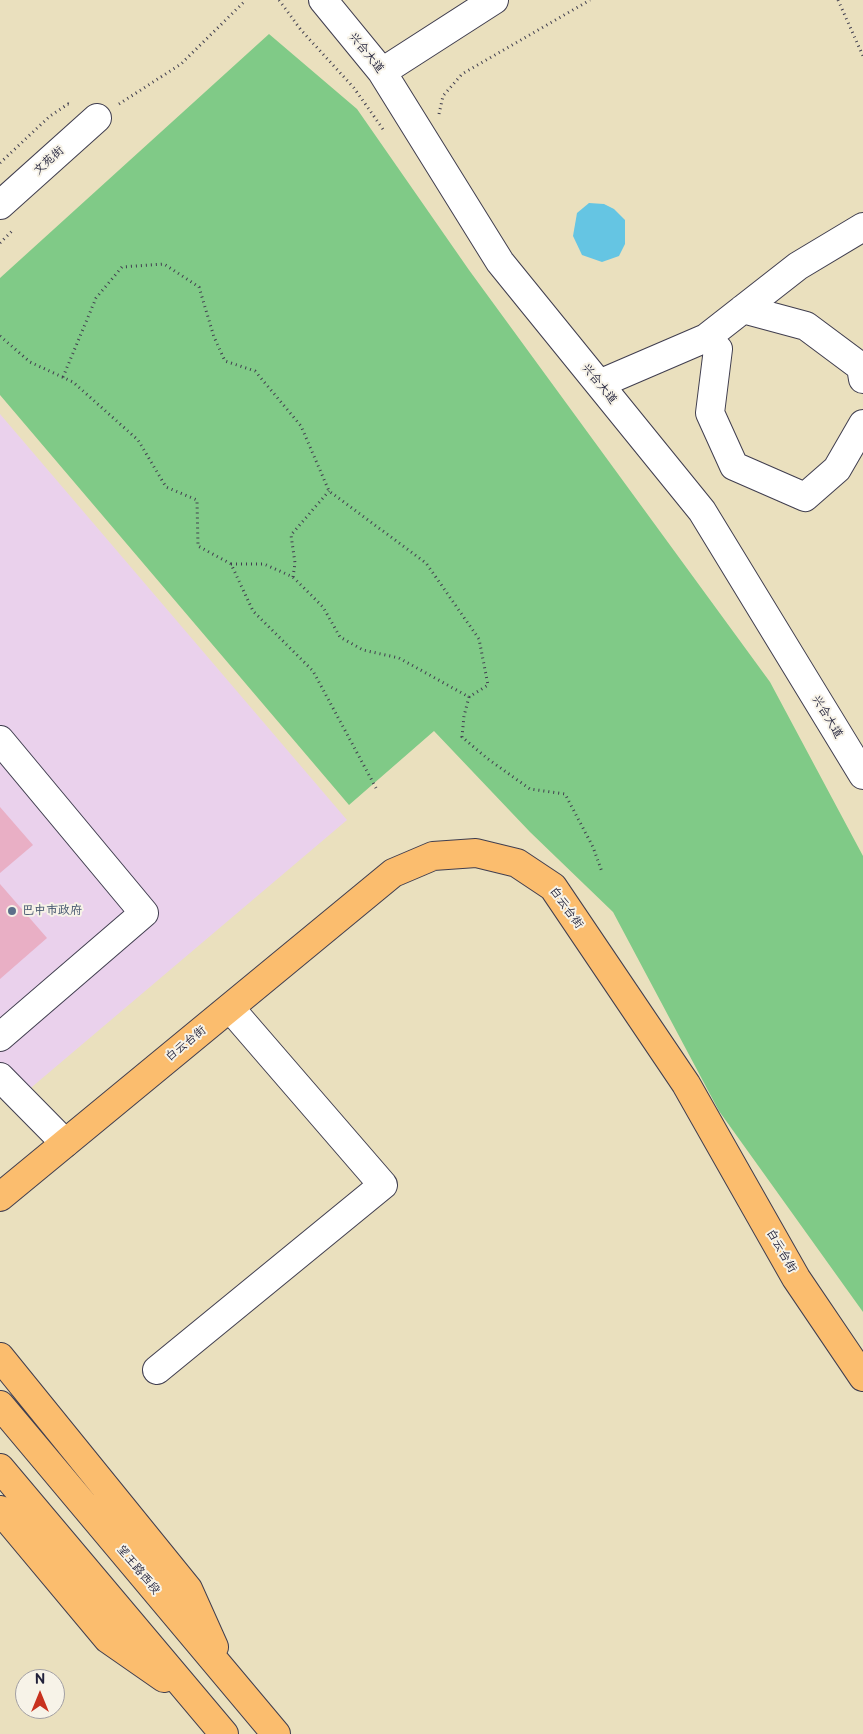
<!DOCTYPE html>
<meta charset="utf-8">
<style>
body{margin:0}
#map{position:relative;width:863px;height:1734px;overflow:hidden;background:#eae0be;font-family:"Balsamiq Sans",sans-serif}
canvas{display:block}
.north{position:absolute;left:15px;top:1669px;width:50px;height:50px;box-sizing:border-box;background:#f7f3e8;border:1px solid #a29fa3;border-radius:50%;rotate:0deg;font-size:14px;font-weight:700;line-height:20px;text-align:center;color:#22223b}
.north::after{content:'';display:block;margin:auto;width:18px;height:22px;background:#c8321e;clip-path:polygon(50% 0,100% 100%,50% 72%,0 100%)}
</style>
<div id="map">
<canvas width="863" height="1734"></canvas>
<div class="north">N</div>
</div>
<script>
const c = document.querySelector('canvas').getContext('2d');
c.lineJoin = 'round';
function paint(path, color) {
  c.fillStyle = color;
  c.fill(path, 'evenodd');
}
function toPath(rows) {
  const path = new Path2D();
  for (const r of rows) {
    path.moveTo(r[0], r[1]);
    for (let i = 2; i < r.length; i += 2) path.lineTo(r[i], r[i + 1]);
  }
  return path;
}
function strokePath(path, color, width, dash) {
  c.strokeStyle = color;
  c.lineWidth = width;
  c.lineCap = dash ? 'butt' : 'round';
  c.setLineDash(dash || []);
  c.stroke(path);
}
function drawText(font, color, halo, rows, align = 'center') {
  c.font = font + ' "Balsamiq Sans","LXGW WenKai TC",sans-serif';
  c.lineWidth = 4;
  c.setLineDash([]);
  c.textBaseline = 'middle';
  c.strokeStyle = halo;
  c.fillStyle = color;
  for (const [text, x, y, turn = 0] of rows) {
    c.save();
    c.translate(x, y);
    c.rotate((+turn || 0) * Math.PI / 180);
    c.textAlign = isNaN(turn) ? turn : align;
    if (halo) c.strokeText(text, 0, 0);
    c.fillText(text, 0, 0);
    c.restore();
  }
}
paint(toPath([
 [0,414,347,820,26,1092,0,1062]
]), '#ead1ec');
paint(toPath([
 [269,34,357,109,469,270,770,682,863,856,863,1312,719,1111,613,912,530,832,434,731,349,805,0,395,0,278]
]), '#80ca87');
paint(toPath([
 [589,203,604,204,614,209,625,220,625,244,619,256,602,262,582,255,573,236,577,213]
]), '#65c5e3');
paint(toPath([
 [0,807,33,845,0,873],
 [0,884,47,938,0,979]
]), '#e9afc5');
const minor = toPath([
 [323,0,382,72,500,262,702,511,863,775],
 [382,72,494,0],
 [0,205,97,118],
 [743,309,806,326,861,367,863,379],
 [706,338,718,349,710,413,734,466,805,497,837,469,863,424],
 [599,384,706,338,798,266,863,227],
 [0,740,144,913,0,1037],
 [0,1077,65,1143],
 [157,1370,383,1185,230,1008]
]);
const major = toPath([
 [0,1197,393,873,433,856,476,853,517,863,553,887,686,1084,796,1278,863,1377],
 [0,1357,188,1589,214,1647],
 [0,1405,276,1734],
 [0,1468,224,1734],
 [0,1510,108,1639,164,1678]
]);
strokePath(minor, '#403e4f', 30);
strokePath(major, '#403e4f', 30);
strokePath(toPath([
 [279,0,301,30,354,88,385,132],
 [838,0,863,56],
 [119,104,181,64,246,0],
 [439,114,443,96,462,74,590,0],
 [0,163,50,116,68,104,71,105],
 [0,243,14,229],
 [0,336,30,362,73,382,138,440,166,487,197,500,198,546,231,564,253,611,313,671,376,788],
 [63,377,96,298,122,267,164,264,199,287,214,337,225,361,255,371,301,426,329,491,426,563,479,639,488,685,469,697],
 [231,564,264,564,293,577,323,607,340,637,363,650,399,658,469,697,464,716,462,737,488,759,530,789,565,794,593,847,602,872],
 [293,577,295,563,291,535,329,491]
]), '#403e4f', 3, [1, 4]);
strokePath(minor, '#fff', 28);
strokePath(major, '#fbbd6e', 28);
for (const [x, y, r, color] of [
 [12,911,5,"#5c6f8a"]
]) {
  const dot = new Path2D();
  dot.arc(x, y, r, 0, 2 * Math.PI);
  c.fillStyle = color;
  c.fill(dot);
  strokePath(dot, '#f7f3e8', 2);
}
drawText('12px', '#22223b', '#f7f3e8', [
 ["兴合大道",366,53,51],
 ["文苑街",49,161,-42],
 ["兴合大道",599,384,51],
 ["兴合大道",827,717,59],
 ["白云台街",566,908,54],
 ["白云台街",186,1044,-39],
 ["白云台街",781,1251,60],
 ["望王路西段",138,1570,50]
]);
drawText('bold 12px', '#4e5e75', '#f7f3e8', [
 ["巴中市政府",22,911]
], 'left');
</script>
